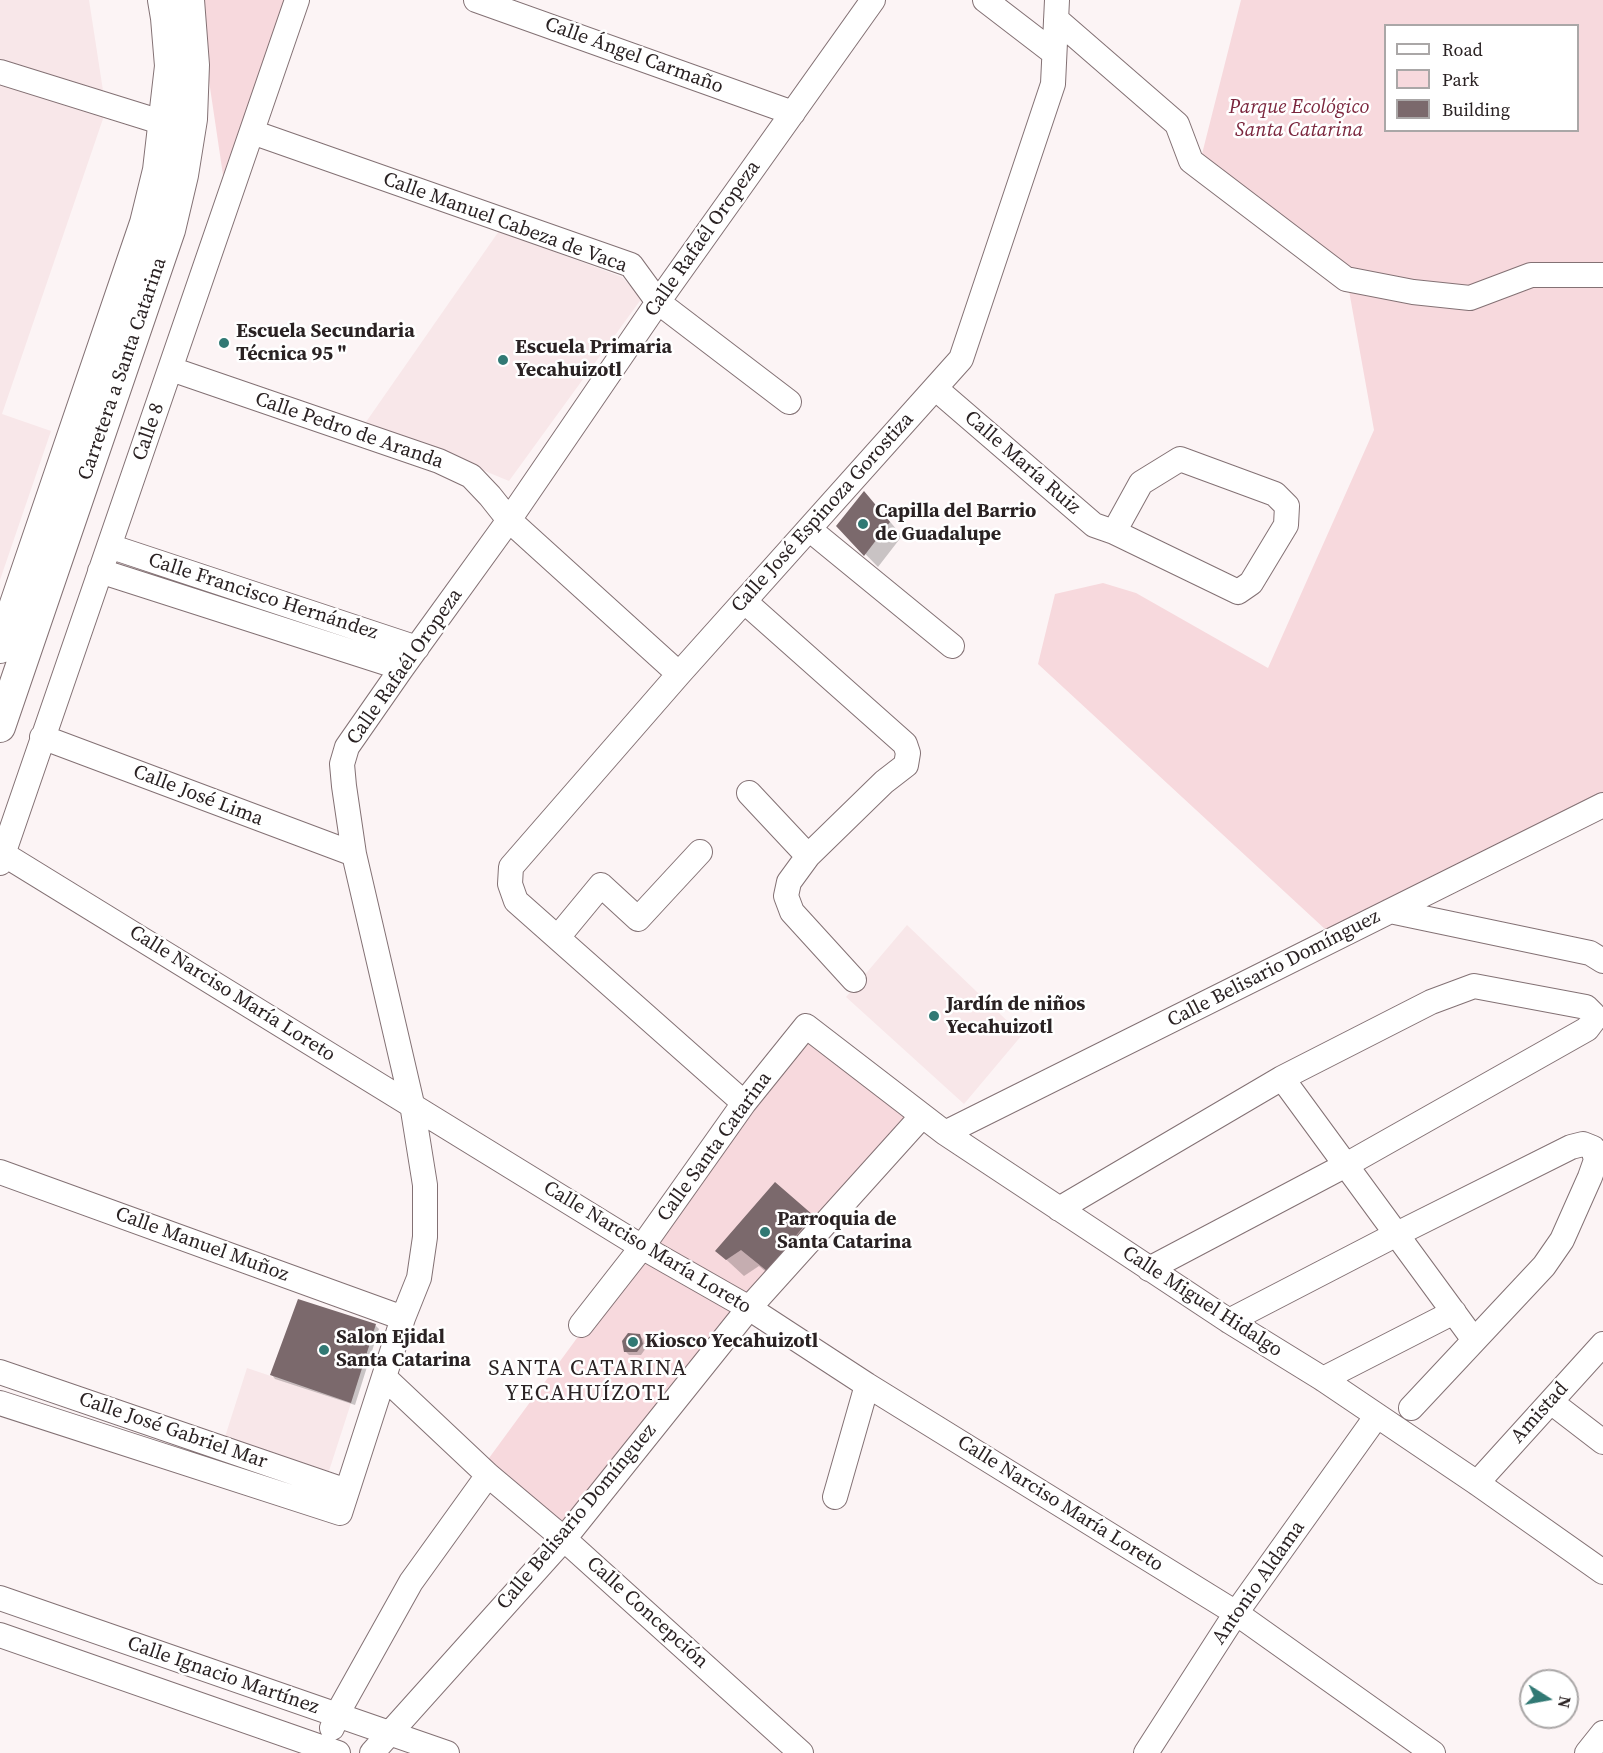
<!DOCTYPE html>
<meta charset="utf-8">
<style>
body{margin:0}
#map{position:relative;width:1603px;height:1753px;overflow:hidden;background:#fcf4f5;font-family:"Source Serif 4",serif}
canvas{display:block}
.legend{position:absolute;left:1384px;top:24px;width:195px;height:108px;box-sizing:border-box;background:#fff;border:2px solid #aaa7a7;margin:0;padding:8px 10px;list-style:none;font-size:18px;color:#2a2223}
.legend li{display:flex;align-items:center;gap:12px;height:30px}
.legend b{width:30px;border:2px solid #aaa7a7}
.north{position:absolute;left:1519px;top:1669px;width:60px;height:60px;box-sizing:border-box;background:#fff;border:2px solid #aaa7a7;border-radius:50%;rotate:101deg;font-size:16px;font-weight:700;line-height:24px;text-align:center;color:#2a2223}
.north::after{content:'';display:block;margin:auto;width:21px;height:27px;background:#317974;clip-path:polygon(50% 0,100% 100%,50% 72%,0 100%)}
</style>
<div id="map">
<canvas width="1603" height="1753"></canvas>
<ul class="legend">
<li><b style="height:8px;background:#fff"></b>Road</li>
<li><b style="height:16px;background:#f7d9dd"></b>Park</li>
<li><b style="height:16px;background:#7b696c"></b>Building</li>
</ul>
<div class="north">N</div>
</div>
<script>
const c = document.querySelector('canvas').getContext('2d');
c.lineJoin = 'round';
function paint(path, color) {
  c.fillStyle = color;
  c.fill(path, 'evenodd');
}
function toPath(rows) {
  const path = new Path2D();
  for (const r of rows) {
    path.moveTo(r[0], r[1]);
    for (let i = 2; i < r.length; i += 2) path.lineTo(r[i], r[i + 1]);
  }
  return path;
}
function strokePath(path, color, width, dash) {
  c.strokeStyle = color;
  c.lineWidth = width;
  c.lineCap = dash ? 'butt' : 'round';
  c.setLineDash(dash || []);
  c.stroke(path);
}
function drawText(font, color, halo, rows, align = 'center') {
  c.font = font + ' "Source Serif 4",serif';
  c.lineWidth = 5;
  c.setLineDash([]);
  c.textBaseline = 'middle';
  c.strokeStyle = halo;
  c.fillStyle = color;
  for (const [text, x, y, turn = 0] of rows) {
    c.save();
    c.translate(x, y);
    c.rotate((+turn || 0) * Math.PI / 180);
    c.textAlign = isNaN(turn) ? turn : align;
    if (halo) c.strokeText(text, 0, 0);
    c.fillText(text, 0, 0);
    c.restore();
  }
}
paint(toPath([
 [0,0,89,0,106,110,2,414,51,431,0,580],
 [499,231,622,277,642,298,509,481,366,422],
 [907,925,1022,1035,964,1104,846,997],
 [247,1368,351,1403,328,1474,224,1440]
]), '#f8e7e9');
paint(toPath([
 [197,0,297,0,227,202],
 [1241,0,1603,0,1603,273,1471,296,1346,276,1202,154],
 [1386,26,1578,26,1578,130,1386,130],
 [1603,279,1603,794,1326,930,1038,664,1055,594,1103,583,1136,593,1268,668,1374,430,1348,285,1462,306,1535,285],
 [806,1027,914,1111,750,1312,646,1248],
 [643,1248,747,1312,556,1539,481,1469]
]), '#f7d9dd');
paint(toPath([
 [877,506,902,536,878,567,838,526],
 [775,1184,829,1233,784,1287,759,1266,744,1276,717,1251],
 [375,1325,379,1329,355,1405,275,1379,272,1375],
 [639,1335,643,1339,646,1348,641,1355,629,1355,625,1351]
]), '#0003');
paint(toPath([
 [864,491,890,522,864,556,836,526],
 [775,1182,813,1215,767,1271,741,1250,726,1260,715,1251],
 [298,1299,376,1324,351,1403,270,1375],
 [628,1333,640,1334,643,1344,637,1352,624,1352,622,1341]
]), '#7b696c');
const minor = toPath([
 [476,0,793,113],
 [985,0,1054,53],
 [1056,19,1177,124,1191,161,1346,279,1413,292,1470,298,1531,275,1603,275],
 [0,72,164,123],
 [252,132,631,265,658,302,789,402],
 [171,369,439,461,471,476,490,496,509,520,679,674],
 [935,388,1094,525,1114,532,1238,592,1251,583,1286,525,1287,506,1275,494,1180,459,1141,483,1114,532],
 [809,529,952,646],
 [109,546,417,648],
 [100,571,402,668],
 [744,601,905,744,908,753,906,765,884,782,808,856,749,793],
 [42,737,354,854],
 [0,852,642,1247,749,1308,867,1385,1236,1613,1433,1753],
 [808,856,789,882,786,896,792,912,854,980],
 [0,863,297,0],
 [1390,911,1590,953,1603,961],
 [558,937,601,885,638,919,700,852],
 [1282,1078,1474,1340],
 [744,1103,516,901,510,884,511,867,679,674,961,359,1053,84,1057,0],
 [945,1133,1603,805],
 [0,1172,403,1318],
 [1059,1209,1282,1078,1431,1002,1474,986,1586,1007,1593,1014,1593,1021,1587,1029,1346,1165,1149,1269],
 [1229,1321,1397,1234,1571,1147,1583,1144,1593,1148,1596,1160,1590,1177,1562,1240,1544,1266,1411,1408],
 [581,1325,642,1247,744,1103,806,1026,945,1133,1229,1321,1323,1379,1477,1483,1603,1572],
 [0,1372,347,1491],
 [385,1378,488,1475,564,1539,801,1753],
 [1323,1379,1454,1312],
 [1551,1402,1603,1442],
 [0,1403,340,1513,403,1318,419,1278,425,1237,425,1185,412,1104,354,854,344,786,342,764,347,747,402,668,509,520,658,302,873,0],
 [1477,1483,1603,1344],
 [835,1497,867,1385],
 [0,1598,447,1753],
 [0,1635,338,1753],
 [332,1728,340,1709,411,1582,488,1475],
 [372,1753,564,1539,749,1308,922,1116],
 [1146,1753,1236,1613,1376,1417],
 [1587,1753,1603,1733]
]);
const major = toPath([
 [0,648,145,223,158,170,170,66,166,18,163,0],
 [0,727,170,230,183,175,192,119,194,65,189,0]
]);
strokePath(minor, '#837174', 26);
strokePath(major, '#837174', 32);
strokePath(minor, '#fff', 24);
strokePath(major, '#fff', 30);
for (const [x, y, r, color] of [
 [224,343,6,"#317974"],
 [503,360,6,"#317974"],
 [863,524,6,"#317974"],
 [934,1016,6,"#317974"],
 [765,1232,6,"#317974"],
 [633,1342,6,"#317974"],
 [324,1350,6,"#317974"]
]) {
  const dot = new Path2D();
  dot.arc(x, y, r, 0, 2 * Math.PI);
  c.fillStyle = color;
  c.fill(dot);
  strokePath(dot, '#fff', 2);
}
drawText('20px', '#2a2223', '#fff', [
 ["Calle Ángel Carmaño",634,56,20],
 ["Calle Manuel Cabeza de Vaca",505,223,20],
 ["Calle Rafaél Oropeza",703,239,-55],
 ["Carretera a Santa Catarina",123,369,-71],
 ["Calle Pedro de Aranda",349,431,19],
 ["Calle 8",149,432,-71],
 ["Calle María Ruiz",1022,463,41],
 ["Calle José Espinoza Gorostiza",823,513,-48],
 ["Calle Francisco Hernández",263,597,18],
 ["Calle Rafaél Oropeza",405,667,-55],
 ["Calle José Lima",198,796,21],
 ["Calle Belisario Domínguez",1274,969,-27],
 ["Calle Narciso María Loreto",232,994,32],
 ["Calle Santa Catarina",715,1147,-54],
 ["Calle Manuel Muñoz",202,1245,20],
 ["Calle Narciso María Loreto",647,1248,31],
 ["Calle Miguel Hidalgo",1202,1302,33],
 ["Amistad",1540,1413,-48],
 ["Calle José Gabriel Mar",173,1431,19],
 ["Calle Narciso María Loreto",1060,1504,32],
 ["Calle Belisario Domínguez",577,1517,-50],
 ["Antonio Aldama",1259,1583,-55],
 ["Calle Concepción",647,1613,42],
 ["Calle Ignacio Martínez",223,1676,19]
]);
drawText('italic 20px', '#7b263d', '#fff', [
 ["Parque Ecológico",1299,108],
 ["Santa Catarina",1299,131]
]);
drawText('bold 20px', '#2a2223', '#fff', [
 ["Escuela Secundaria",236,332],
 ["Técnica 95 \"",236,355],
 ["Escuela Primaria",515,348],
 ["Yecahuizotl",515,371],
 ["Capilla del Barrio",875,512],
 ["de Guadalupe",875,535],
 ["Jardín de niños",946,1005],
 ["Yecahuizotl",946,1028],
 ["Parroquia de",777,1220],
 ["Santa Catarina",777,1243],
 ["Salon Ejidal",336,1338],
 ["Santa Catarina",336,1361],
 ["Kiosco Yecahuizotl",645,1342]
], 'left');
c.letterSpacing = '1.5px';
drawText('22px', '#2a2223', '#fff', [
 ["SANTA CATARINA",588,1369],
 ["YECAHUÍZOTL",588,1394]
]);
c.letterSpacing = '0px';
</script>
